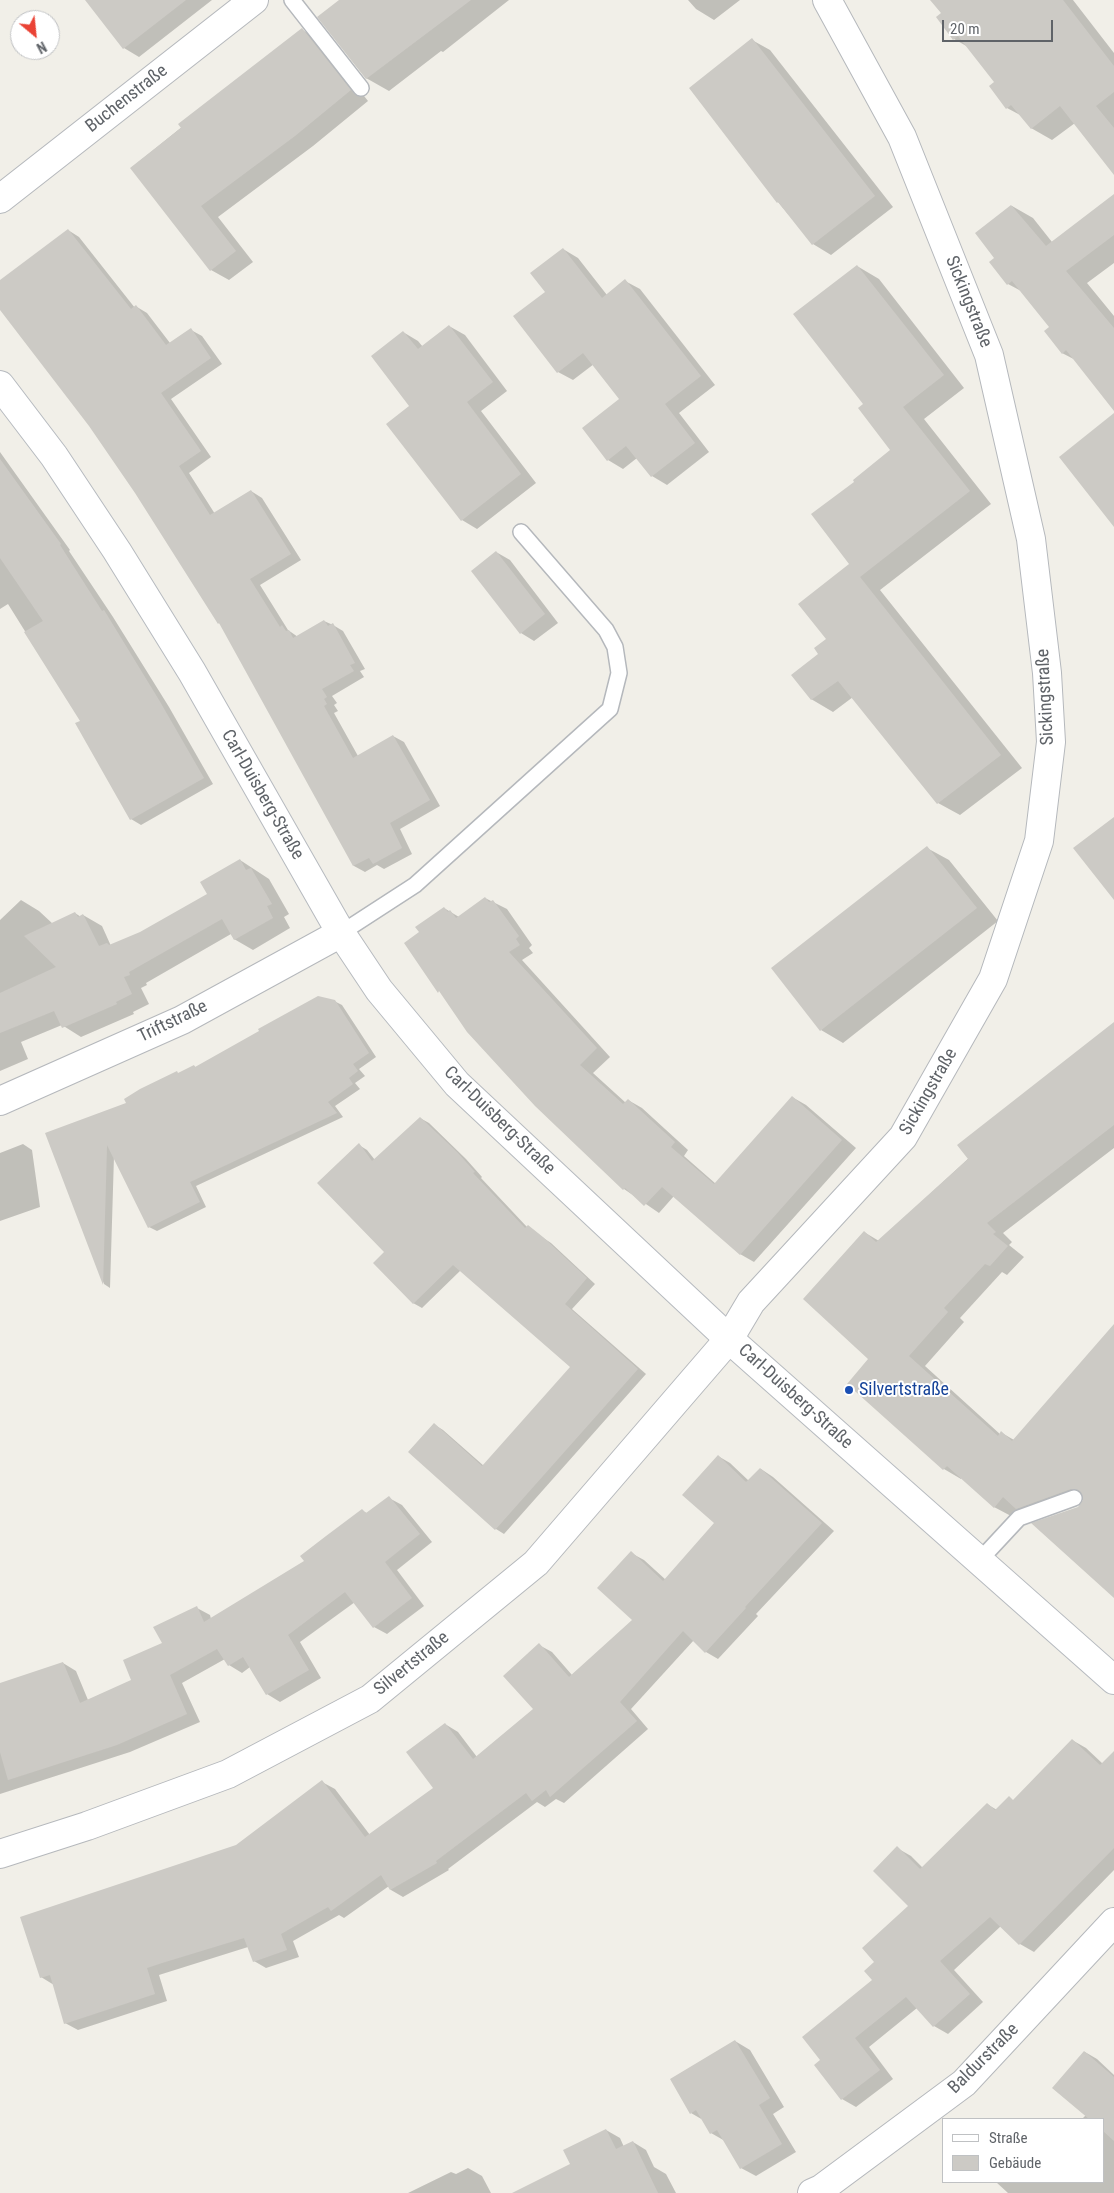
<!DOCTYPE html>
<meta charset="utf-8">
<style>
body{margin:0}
#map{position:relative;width:1114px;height:2193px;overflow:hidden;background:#f1efe8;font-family:"Roboto Condensed",sans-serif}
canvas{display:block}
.legend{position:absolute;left:942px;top:2118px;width:162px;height:65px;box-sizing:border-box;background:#fff;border:1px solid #bfc1c3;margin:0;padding:6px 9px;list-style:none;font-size:15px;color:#5f6368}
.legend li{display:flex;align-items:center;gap:10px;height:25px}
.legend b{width:25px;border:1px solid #bfc1c3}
.north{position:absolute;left:10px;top:10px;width:50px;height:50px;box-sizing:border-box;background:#fff;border:1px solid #bfc1c3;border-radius:50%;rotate:152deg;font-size:14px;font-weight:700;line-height:20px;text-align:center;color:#5f6368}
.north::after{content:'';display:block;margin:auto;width:18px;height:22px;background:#ea4335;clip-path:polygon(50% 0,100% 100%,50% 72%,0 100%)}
.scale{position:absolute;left:942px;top:20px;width:111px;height:22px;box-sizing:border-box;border:2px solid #5f6368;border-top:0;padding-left:6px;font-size:15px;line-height:18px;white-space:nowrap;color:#5f6368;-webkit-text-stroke:4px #fff;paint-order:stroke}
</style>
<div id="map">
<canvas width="1114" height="2193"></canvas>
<ul class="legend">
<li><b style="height:6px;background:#fff"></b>Straße</li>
<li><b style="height:14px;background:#cccac5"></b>Gebäude</li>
</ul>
<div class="north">N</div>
<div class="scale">20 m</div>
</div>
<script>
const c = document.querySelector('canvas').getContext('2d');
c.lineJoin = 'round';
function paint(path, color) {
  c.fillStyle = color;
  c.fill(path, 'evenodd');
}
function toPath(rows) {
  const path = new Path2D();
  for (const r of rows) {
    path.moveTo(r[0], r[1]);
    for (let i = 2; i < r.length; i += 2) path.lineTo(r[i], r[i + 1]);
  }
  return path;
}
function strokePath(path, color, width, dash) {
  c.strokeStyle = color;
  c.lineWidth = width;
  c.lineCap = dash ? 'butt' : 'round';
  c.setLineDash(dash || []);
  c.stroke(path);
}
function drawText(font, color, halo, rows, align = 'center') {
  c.font = font + ' "Roboto Condensed",sans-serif';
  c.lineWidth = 4;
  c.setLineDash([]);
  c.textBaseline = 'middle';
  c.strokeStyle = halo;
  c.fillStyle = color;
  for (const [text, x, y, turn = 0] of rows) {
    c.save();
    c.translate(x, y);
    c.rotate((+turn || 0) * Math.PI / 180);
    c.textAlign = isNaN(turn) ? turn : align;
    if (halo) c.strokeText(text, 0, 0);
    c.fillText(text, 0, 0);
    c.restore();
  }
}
paint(toPath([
 [87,0,212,0,139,57,124,48],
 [341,0,509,0,443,52,441,51,389,91,366,78],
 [688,0,740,0,714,20,696,9],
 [932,0,1073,0,1114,53,1114,171,1075,123,1052,140,1031,128,1022,116,1007,108,996,82,968,47,954,39,942,14],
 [302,30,320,40,368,101,313,146,218,217,253,262,229,280,211,270,131,168],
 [752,40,770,50,893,207,831,255,813,244,778,202,691,88],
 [1114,199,1114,263,1087,283,1114,316,1114,380,1062,353,1050,327,1023,292,1008,284,996,258,1012,206,1033,218,1052,242],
 [68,230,79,237,135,308,137,307,147,313,170,343,191,330,202,336,222,364,171,399,211,457,189,473,215,514,251,491,262,498,301,560,260,585,288,630,298,637,324,621,333,625,343,631,365,669,360,671,364,677,332,696,337,703,334,705,338,711,334,713,358,756,393,736,404,742,440,806,400,829,412,854,384,869,377,865,365,872,354,866,222,625,219,623,136,492,90,426,0,308,0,282],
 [563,249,578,258,607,295,625,281,640,289,715,385,679,413,709,452,667,485,652,476,637,458,623,469,608,460,621,400,594,364,573,380,558,372,547,292],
 [857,266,879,279,964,388,924,419,991,504,880,590,1022,768,960,815,938,803,853,697,833,712,811,699,820,654,828,639,851,565,856,482,892,451,864,404],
 [449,326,465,335,507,391,481,411,536,483,477,529,462,520,411,406,403,332,418,341,423,347],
 [0,452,70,550,69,551,113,617,169,707,213,784,141,825,131,819,81,721,8,604,0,609],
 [496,552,510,560,558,623,534,641,521,633],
 [927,848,949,860,998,921,843,1043,821,1030],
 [240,860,269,879,289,914,284,917,290,928,253,950,234,939,231,934,146,983,147,985,141,988,149,1004,133,1012,134,1014,81,1037,62,1025,21,1042,28,1059,0,1071,0,920,21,900,39,911,53,924,75,913,81,917,83,915,102,926,111,946,141,933,209,894],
 [485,898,507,909,532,945,529,948,533,953,522,960,610,1057,593,1073,626,1103,628,1100,642,1108,688,1150,684,1156,716,1184,792,1097,806,1105,856,1148,754,1262,740,1254,674,1196,659,1213,624,1189,421,933,444,908,459,917],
 [334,1001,342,1005,376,1057,359,1069,365,1076,355,1083,360,1089,335,1106,343,1117,196,1186,206,1207,157,1231,149,1227,114,1156,110,1288,104,1284,47,1133,128,1103,179,1074,194,1066,197,1068],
 [1114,1024,1114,1148,1003,1233,1012,1242,1009,1245,1024,1257,1007,1275,1002,1272,960,1318,964,1322,925,1366,1001,1435,1002,1433,1014,1440,1114,1336,1114,1595,1078,1508,1085,1499,1034,1518,1018,1509,1011,1516,994,1507,962,1477,961,1479,944,1469,870,1359,864,1232,879,1241],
 [420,1118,429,1123,466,1159,482,1177,481,1178,527,1227,551,1243,595,1284,572,1309,646,1374,504,1534,496,1529,435,1425,443,1430,484,1466,572,1367,461,1270,422,1308,413,1303,386,1252,359,1145,367,1150,375,1160],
 [23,1144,32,1150,40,1207,0,1221,0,1153],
 [718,1456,730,1463,749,1481,761,1469,773,1477,834,1531,756,1614,758,1616,718,1659,706,1652,694,1640,631,1709,648,1729,564,1803,556,1799,545,1807,537,1802,448,1869,449,1870,403,1897,391,1890,389,1886,344,1918,339,1915,293,1941,299,1957,266,1968,254,1961,248,1947,159,1975,167,2001,78,2030,65,2023,54,1985,41,1977,237,1846,322,1782,335,1789,370,1835,434,1789,445,1724,458,1732,477,1757,535,1710,539,1645,552,1652,572,1675,634,1620,631,1553,644,1560,666,1580,716,1523],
 [389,1498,402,1505,432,1542,397,1570,424,1606,387,1634,374,1627,355,1602,300,1642,321,1678,280,1702,267,1694,250,1667,242,1673,229,1665,225,1659,182,1683,200,1722,130,1752,0,1794,0,1684,63,1663,76,1671,88,1700,133,1680,197,1608,210,1615,211,1619,305,1562,362,1511,367,1513],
 [1072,1740,1086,1748,1103,1764,1114,1756,1114,1870,1034,1952,1020,1944,1001,1926,954,1970,983,2002,948,2034,934,2026,917,2008,869,2047,893,2079,856,2107,842,2099,816,2065,822,2060,874,1980,876,1962,910,1906,897,1848,911,1856,923,1868,987,1804,997,1810,1014,1801],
 [735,2041,750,2050,784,2107,773,2114,796,2152,756,2176,741,2168,725,2141,711,2133,703,2120,691,2113],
 [1085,2052,1097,2059,1114,2075,1114,2193,1008,2193,996,2182,1103,2182,1103,2119,1082,2119,1086,2115],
 [606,2130,620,2138,624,2147,633,2142,646,2150,654,2167,666,2174,676,2193,561,2193,572,2164],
 [468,2168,482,2176,491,2193,408,2193,451,2172,456,2174]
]), '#0003');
paint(toPath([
 [85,0,186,0,123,49],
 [339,0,471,0,366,79,317,17],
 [930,0,1063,0,1114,66,1114,92,1096,106,1114,128,1114,175,1060,106,1031,129,1011,105,1006,109,989,86,994,82,958,36,953,40,936,17,941,13],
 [302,28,351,90,295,136,201,206,236,251,210,271,130,168,181,128,178,124],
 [752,38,875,196,812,245,778,202,777,203,689,88],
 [1114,194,1114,235,1066,271,1114,328,1114,411,1066,350,1062,354,1044,331,1049,327,1012,281,1007,285,989,262,994,258,975,233,1011,205,1046,246],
 [68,229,131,309,136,305,166,345,191,328,211,358,161,393,201,451,179,466,210,515,251,490,291,554,250,579,280,627,282,625,286,631,289,630,293,638,324,620,328,626,333,623,355,663,350,665,354,671,322,689,327,697,324,699,327,704,324,706,353,758,393,735,430,800,390,823,402,848,373,864,369,858,353,866,219,623,218,624,135,493,89,426,0,310,0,280],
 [563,248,602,298,625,279,701,376,665,404,695,443,651,477,626,446,607,461,582,428,619,399,583,353,557,373,513,316,545,292,530,273],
 [857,265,944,375,903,407,970,491,860,577,1001,755,937,804,838,681,811,700,791,675,818,654,814,648,826,639,798,604,849,564,811,514,854,482,853,480,890,450,858,408,863,404,793,314],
 [449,325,493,382,467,402,521,474,461,521,386,424,409,406,371,356,403,331,418,349],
 [1114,413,1114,527,1059,457],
 [0,459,61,544,60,545,102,611,104,610,159,700,204,778,130,820,75,723,80,721,24,632,43,621,0,558],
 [496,551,545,614,520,634,471,571],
 [1114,817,1114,900,1073,848],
 [927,846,977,908,820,1031,771,968],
 [240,859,246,870,251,868,272,904,267,906,273,918,234,940,222,919,129,972,130,975,124,977,132,994,116,1002,117,1004,78,1021,62,1028,54,1011,0,1033,0,993,56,967,24,936,75,912,78,917,83,914,99,946,107,943,109,945,140,932,207,894,200,882],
 [485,897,489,902,493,900,519,936,516,939,520,945,509,952,597,1048,580,1065,623,1104,628,1099,675,1142,671,1147,714,1184,792,1096,842,1140,740,1255,662,1187,644,1206,625,1188,623,1190,535,1106,467,1032,439,991,438,993,404,943,419,932,415,927,444,907,448,912,450,910,456,918],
 [318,996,335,1000,369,1053,353,1064,358,1071,349,1078,353,1084,328,1102,337,1113,190,1182,200,1202,148,1228,107,1145,103,1285,45,1133,126,1103,124,1099,140,1089,177,1071,178,1073,194,1065,195,1067,259,1031,258,1029],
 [1114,1022,1114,1125,987,1223,996,1232,993,1234,1008,1246,990,1266,985,1264,944,1308,948,1312,909,1356,998,1436,1001,1431,1012,1441,1114,1324,1114,1598,1031,1523,1078,1507,1083,1500,1080,1491,1071,1489,1016,1509,1003,1497,994,1508,947,1466,943,1470,847,1384,868,1359,803,1299,864,1231,876,1242,968,1159,957,1145],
 [420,1117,457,1152,475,1172,473,1173,525,1228,528,1225,543,1237,587,1278,565,1304,638,1369,495,1530,408,1452,434,1423,482,1466,570,1367,453,1265,413,1304,373,1263,384,1252,317,1183,359,1143,372,1161],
 [718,1455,746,1482,760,1468,822,1523,745,1607,746,1608,705,1653,683,1631,620,1702,637,1721,550,1797,546,1790,532,1801,526,1793,436,1861,437,1863,390,1890,381,1875,331,1911,328,1907,281,1934,287,1950,253,1962,244,1938,162,1963,147,1968,155,1994,64,2024,50,1975,40,1978,20,1917,236,1845,322,1780,365,1837,433,1788,406,1752,445,1723,473,1759,533,1709,503,1676,539,1643,569,1677,632,1620,597,1588,631,1551,663,1581,714,1523,682,1495],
 [389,1496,420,1534,385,1562,412,1598,373,1628,345,1592,288,1635,309,1670,266,1695,243,1657,228,1666,217,1649,170,1675,187,1714,117,1745,8,1780,0,1752,0,1683,63,1662,80,1703,131,1680,123,1660,162,1643,153,1627,197,1606,204,1622,304,1561,300,1556,326,1536,362,1509,366,1513],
 [1072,1739,1100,1765,1114,1751,1114,1848,1019,1945,990,1917,940,1961,970,1994,933,2027,906,1997,855,2038,880,2070,841,2100,814,2065,820,2060,802,2037,872,1980,864,1971,874,1962,862,1948,908,1906,873,1871,897,1846,920,1869,987,1803,995,1810,1009,1796,1013,1800],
 [735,2040,770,2098,759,2105,782,2144,740,2169,717,2130,710,2134,696,2110,690,2114,670,2079],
 [1084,2051,1114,2077,1114,2141,1103,2131,1103,2119,1089,2119,1052,2088],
 [606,2129,616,2149,633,2141,658,2193,512,2193,570,2164,563,2150]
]), '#cccac5');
const service = toPath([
 [292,0,361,88],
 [341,933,415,885,610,709,619,673,615,647,606,630,521,532],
 [979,1561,1019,1518,1074,1498]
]);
const minor = toPath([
 [0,199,254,0],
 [0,1101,182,1020,341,933],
 [0,1854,87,1826,228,1774,370,1699,536,1563,729,1339,751,1302,903,1137,993,979,1039,841,1051,742,1047,673,1031,539,989,355,902,137,827,0],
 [812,2193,821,2189,964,2083,1114,1922]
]);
const secondary = toPath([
 [0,385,54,456,117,551,192,672,341,933,379,990,457,1084,729,1339,1114,1680]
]);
strokePath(service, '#b5b8bc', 18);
strokePath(minor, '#b5b8bc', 30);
strokePath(secondary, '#b6babf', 30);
strokePath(service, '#fff', 15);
strokePath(minor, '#fff', 28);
strokePath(secondary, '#fff', 28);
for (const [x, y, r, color] of [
 [849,1390,5,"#1a4fb4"]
]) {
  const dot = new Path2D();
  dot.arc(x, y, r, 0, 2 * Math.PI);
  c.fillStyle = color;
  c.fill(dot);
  strokePath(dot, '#fff', 2);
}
drawText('18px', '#5f6368', '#fff', [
 ["Buchenstraße",127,99,-38],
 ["Sickingstraße",968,302,68],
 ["Sickingstraße",1046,697,-93],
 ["Carl-Duisberg-Straße",262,795,60],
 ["Triftstraße",173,1022,-26],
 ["Sickingstraße",929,1092,-60],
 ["Carl-Duisberg-Straße",499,1121,44],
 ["Carl-Duisberg-Straße",795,1397,42],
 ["Silvertstraße",412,1664,-39],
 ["Baldurstraße",984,2059,-45]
]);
drawText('18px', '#164399', '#fff', [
 ["Silvertstraße",859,1390]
], 'left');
</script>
